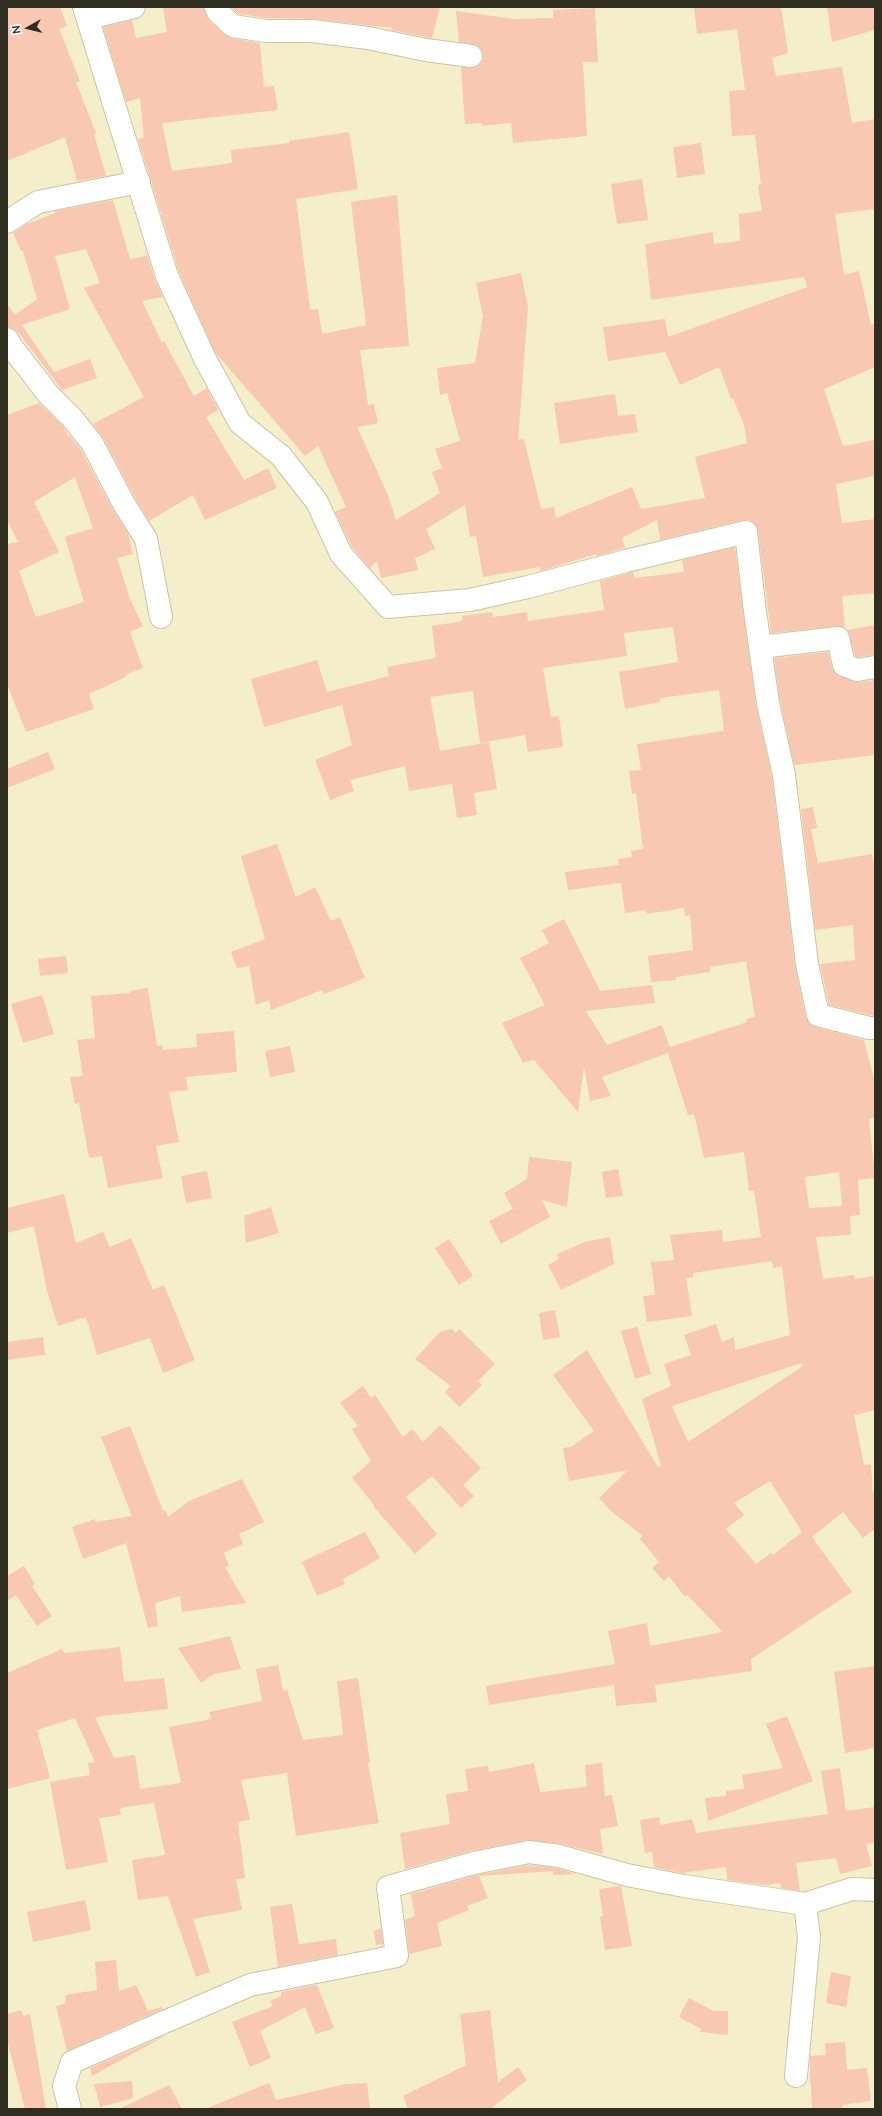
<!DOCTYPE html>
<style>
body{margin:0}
#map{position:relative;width:882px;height:2116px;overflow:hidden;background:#f4eeca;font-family:Lato,sans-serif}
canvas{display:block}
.frame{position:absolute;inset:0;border:8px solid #302e20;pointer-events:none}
.north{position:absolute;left:8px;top:8px;width:40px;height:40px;-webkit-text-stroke:3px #fff;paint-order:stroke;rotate:262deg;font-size:11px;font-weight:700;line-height:16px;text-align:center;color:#302e20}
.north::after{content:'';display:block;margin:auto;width:14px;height:18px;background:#302e20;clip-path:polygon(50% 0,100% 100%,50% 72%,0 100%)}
</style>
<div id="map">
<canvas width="882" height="2116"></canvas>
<div class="frame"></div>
<div class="north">N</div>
</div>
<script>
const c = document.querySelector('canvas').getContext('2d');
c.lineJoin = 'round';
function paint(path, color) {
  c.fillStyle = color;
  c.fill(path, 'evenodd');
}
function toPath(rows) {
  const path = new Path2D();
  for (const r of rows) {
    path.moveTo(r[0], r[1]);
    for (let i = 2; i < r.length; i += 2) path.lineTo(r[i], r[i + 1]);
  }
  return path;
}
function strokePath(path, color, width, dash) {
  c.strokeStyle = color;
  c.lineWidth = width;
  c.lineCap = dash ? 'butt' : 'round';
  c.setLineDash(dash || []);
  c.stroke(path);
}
paint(toPath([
 [7,7,60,7,67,26,59,29,80,81,76,82,96,133,94,134,106,176,77,181,65,137,7,161],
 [163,7,204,7,209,21,225,35,231,38,260,43,264,87,274,86,278,110,162,123,172,171,232,163,231,150,289,143,289,141,349,132,358,189,296,199,310,310,318,309,322,334,366,325,351,202,397,195,409,346,360,350,368,405,374,404,378,423,357,427,388,495,396,520,440,493,432,472,442,468,435,449,460,441,447,393,440,395,437,368,475,363,483,316,476,283,521,273,528,308,518,440,524,439,541,509,554,507,556,518,632,487,641,509,705,498,695,457,747,443,744,425,733,398,731,399,720,369,717,368,680,385,665,352,608,361,603,327,665,319,668,337,807,287,804,277,651,300,645,244,713,232,714,244,740,241,739,214,762,211,758,185,761,184,755,135,732,136,729,91,745,90,737,29,697,34,694,7,781,7,788,53,772,58,776,76,842,67,852,123,875,119,875,209,835,214,844,275,859,271,871,325,875,323,875,367,824,389,843,446,875,440,875,476,836,484,842,523,875,519,875,593,842,596,845,628,837,626,771,633,758,531,755,524,750,520,743,520,660,540,657,520,622,538,625,548,597,556,596,554,540,571,540,567,483,577,476,536,470,537,465,505,426,529,435,549,415,558,418,570,381,578,377,561,370,568,352,547,335,512,346,507,318,446,305,456,215,352,179,272,138,139,144,138,140,98,126,102,103,27,132,20,136,38,167,32],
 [231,7,440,7,432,38,391,30,392,28,313,19,267,18,239,14],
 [827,7,875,7,875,30,832,42],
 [595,8,598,62,583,62,587,136,513,143,511,123,482,126,482,123,465,124,461,67,476,67,481,63,483,57,482,51,478,46,459,42,456,11,514,19,553,18,553,10],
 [701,143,705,174,677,178,673,147],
 [642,179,648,220,617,224,611,184],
 [113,200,130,259,146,256,145,249,155,280,163,297,142,301,162,343,164,341,194,396,207,388,218,410,206,417,244,480,268,468,277,488,205,520,193,495,149,521,135,498,103,437,93,424,144,397,84,288,100,283,86,249,55,256,70,309,22,325,54,372,90,359,97,378,62,390,18,332,13,328,7,327,7,304,15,315,37,299,23,251,21,251,13,233,25,225,55,213,55,211],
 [615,394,618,416,635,414,638,432,560,444,554,403],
 [39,403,63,426,69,437,70,436,81,450,113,510,128,533,133,554,117,558,130,599,143,626,130,632,143,668,125,675,126,677,89,694,94,709,26,732,7,684,7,544,18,542,7,520,7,415],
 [75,477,93,528,65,537,84,602,36,617,19,571,59,552,34,502],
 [735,547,756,705,772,777,795,966,806,1018,809,1023,815,1027,864,1040,875,1083,875,1118,869,1119,875,1178,858,1180,860,1215,850,1216,851,1235,816,1237,823,1279,854,1275,855,1279,875,1276,875,1410,854,1415,864,1465,871,1464,873,1493,875,1492,875,1529,863,1538,843,1512,812,1537,852,1592,751,1659,752,1671,655,1685,657,1702,616,1706,614,1685,489,1705,486,1686,615,1664,608,1631,647,1623,650,1646,723,1632,687,1595,685,1597,669,1576,664,1581,652,1568,659,1562,640,1539,643,1536,612,1512,599,1498,628,1470,569,1481,563,1448,571,1447,594,1431,553,1375,587,1350,658,1467,661,1466,642,1399,671,1386,664,1364,691,1355,684,1335,716,1324,722,1342,734,1337,735,1350,790,1335,782,1266,773,1268,772,1261,693,1273,693,1277,686,1278,692,1316,647,1322,643,1296,655,1295,651,1262,674,1260,670,1235,722,1230,723,1242,761,1237,754,1191,749,1191,744,1152,704,1158,694,1114,688,1115,668,1053,602,1077,611,1096,590,1101,584,1066,578,1112,534,1060,523,1063,502,1023,545,1005,520,958,549,943,542,930,564,919,600,991,652,985,655,1003,586,1011,607,1045,662,1025,670,1047,747,1022,746,1019,755,1017,746,961,710,967,710,972,676,977,676,980,651,982,648,956,693,950,690,915,685,916,684,908,647,914,646,910,625,913,621,883,568,890,565,872,619,865,618,859,632,857,631,851,643,849,636,793,632,794,629,771,641,770,637,744,724,731,719,690,660,698,660,702,625,709,619,672,678,662,673,627,624,633,627,656,543,668,551,717,559,716,563,747,528,752,525,735,480,743,473,691,430,697,440,751,489,742,497,789,474,793,477,815,457,818,452,784,409,791,405,766,350,780,354,791,330,800,315,760,352,745,342,705,264,727,251,679,317,660,327,692,389,676,387,667,436,658,432,626,463,621,462,616,492,612,493,617,527,612,528,621,604,610,600,581,633,572,635,578,684,572,682,560],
 [839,1172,842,1206,809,1208,805,1177],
 [801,1363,803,1366,688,1442,672,1406],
 [770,1481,802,1532,773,1555,771,1553,756,1564,726,1529,744,1515,734,1503],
 [875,625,875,655,858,657,855,656,847,630],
 [828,652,832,668,839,676,859,682,875,680,875,755,794,765,780,701,774,658],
 [48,752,55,769,7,788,7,769],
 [813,807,817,828,811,829,818,863,872,854,875,871,875,1016,829,1005,820,964,855,960,853,925,815,930,801,809],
 [277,844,296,897,315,887,331,921,340,917,365,978,324,994,322,990,271,1010,269,1000,256,1005,249,966,237,968,231,952,265,939,241,856],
 [66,956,68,973,40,976,38,959],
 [148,988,157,1046,162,1045,163,1050,197,1047,196,1034,234,1031,237,1072,186,1077,188,1090,169,1092,179,1142,156,1146,163,1178,108,1188,102,1156,89,1158,79,1103,75,1104,70,1077,83,1076,77,1040,95,1038,91,996,130,993,130,991],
 [42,995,54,1034,23,1043,11,1004],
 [290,1046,295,1072,270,1077,265,1051],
 [529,1157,572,1162,567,1207,542,1200,550,1217,501,1244,489,1221,513,1209,504,1193,527,1179],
 [618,1169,623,1196,606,1198,602,1172],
 [207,1171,212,1198,186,1203,181,1176],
 [64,1194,76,1243,103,1232,110,1247,131,1238,153,1290,164,1285,195,1360,163,1373,150,1338,97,1355,86,1317,58,1326,47,1291,34,1226,7,1233,7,1208],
 [271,1207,279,1233,246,1243,244,1216],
 [610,1237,614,1264,561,1290,548,1265,559,1259,557,1254,585,1242],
 [449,1239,473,1276,459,1285,435,1248],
 [555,1310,560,1337,543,1340,539,1313],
 [637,1327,651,1374,635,1379,621,1331],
 [452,1329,456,1333,459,1329,495,1364,478,1381,482,1385,459,1407,445,1392,451,1386,415,1359,441,1331],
 [43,1337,45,1355,7,1360,7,1342],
 [363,1386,371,1398,375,1395,403,1437,412,1429,423,1442,440,1425,481,1468,463,1485,474,1496,461,1508,432,1476,406,1497,437,1534,415,1554,373,1506,374,1505,352,1478,371,1461,352,1429,358,1426,340,1403],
 [130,1426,163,1511,165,1510,168,1517,189,1501,242,1479,264,1522,239,1534,243,1544,224,1553,229,1566,225,1567,246,1603,182,1612,180,1596,155,1603,158,1626,148,1628,126,1543,83,1559,72,1527,95,1519,96,1522,132,1516,101,1437],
 [365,1532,380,1558,343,1579,345,1584,317,1596,302,1562],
 [24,1566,35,1584,32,1586,52,1616,37,1626,16,1595,7,1601,7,1576],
 [230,1636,241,1669,214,1674,201,1683,178,1648],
 [120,1647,124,1682,164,1678,168,1709,95,1717,114,1758,135,1755,140,1789,181,1783,169,1727,211,1719,209,1712,262,1701,256,1669,278,1665,283,1691,287,1690,303,1740,343,1735,337,1681,358,1678,370,1763,368,1763,379,1823,296,1836,287,1773,241,1780,250,1820,238,1822,245,1878,236,1879,242,1910,193,1919,210,1972,196,1977,168,1896,138,1900,132,1860,165,1855,154,1803,120,1808,121,1815,99,1818,108,1862,66,1870,50,1782,90,1775,88,1763,95,1762,75,1718,37,1730,50,1778,7,1789,7,1673,62,1649,64,1653],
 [875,1666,875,1748,845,1753,834,1672],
 [787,1716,813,1781,708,1821,705,1798,726,1796,726,1791,744,1789,742,1775,783,1768,766,1724],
 [534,1763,540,1792,587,1787,585,1765,602,1763,605,1796,612,1795,618,1826,600,1829,603,1854,561,1844,527,1840,471,1851,405,1869,400,1833,450,1824,446,1794,468,1791,465,1769,488,1766,489,1772],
 [840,1768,846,1811,875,1807,875,1843,866,1844,872,1866,840,1874,836,1858,796,1863,800,1891,781,1888,780,1883,765,1885,727,1880,726,1867,682,1873,654,1867,652,1852,645,1853,640,1820,659,1817,660,1825,692,1819,696,1833,828,1814,821,1771],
 [529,1865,556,1868,576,1874,553,1875,553,1871,479,1876,488,1898,467,1906,469,1910,437,1923,442,1946,409,1954,405,1920,415,1916,411,1894,477,1875],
 [621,1886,632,1946,605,1950,600,1917,603,1916,599,1889],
 [85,1900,91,1930,33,1942,27,1912],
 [292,1904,299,1944,336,1939,338,1955,278,1967,270,1907],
 [381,1928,383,1944,376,1945,374,1931],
 [116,1960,119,1991,136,1985,148,2011,162,2007,163,2009,67,2051,56,2006,66,2003,65,1995,97,1990,95,1962],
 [831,1972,851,1976,846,2007,826,2003],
 [317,1985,334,2028,316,2034,305,2007,260,2031,271,2058,250,2067,232,2022,273,2006,270,2001,281,1996,281,1992],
 [689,1998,714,2011,728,2011,728,2035,700,2032,701,2029,679,2017],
 [21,2010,23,2016,30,2014,46,2109,25,2109,7,2040,7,2014],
 [490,2010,498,2082,518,2067,527,2080,490,2109,408,2109,403,2096,466,2065,460,2014],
 [167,2035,92,2076,90,2068],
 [845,2042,847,2070,867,2068,871,2101,842,2105,843,2109,812,2109,811,2083,810,2083,810,2056,826,2055,825,2043],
 [132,2081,133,2098,100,2107,94,2084],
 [269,2083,276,2100,346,2084,367,2083,370,2109,205,2109],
 [169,2085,182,2109,119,2109]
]), '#f8c8b2');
const minor = toPath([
 [84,7,167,276,205,359,240,423,281,456,317,502,341,554,388,607,470,600,528,587,626,561,746,532,754,604,768,703,784,775,807,964,818,1015,869,1028,875,1028],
 [216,7,218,12,233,26,266,31,312,31,368,38,426,50,471,56],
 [88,18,134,7],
 [7,222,38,202,139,182],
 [7,339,11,346,48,394,72,418,92,443,124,504,146,539,161,617],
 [760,647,838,638,844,665,857,670,875,667],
 [805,1904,852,1889,875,1890],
 [70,2109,64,2086,72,2062,250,1985,397,1956,388,1887,474,1863,529,1852,559,1856,627,1875,684,1886,805,1904,809,1937,796,2076]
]);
strokePath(minor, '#cbc5a2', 24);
strokePath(minor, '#fff', 22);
</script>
